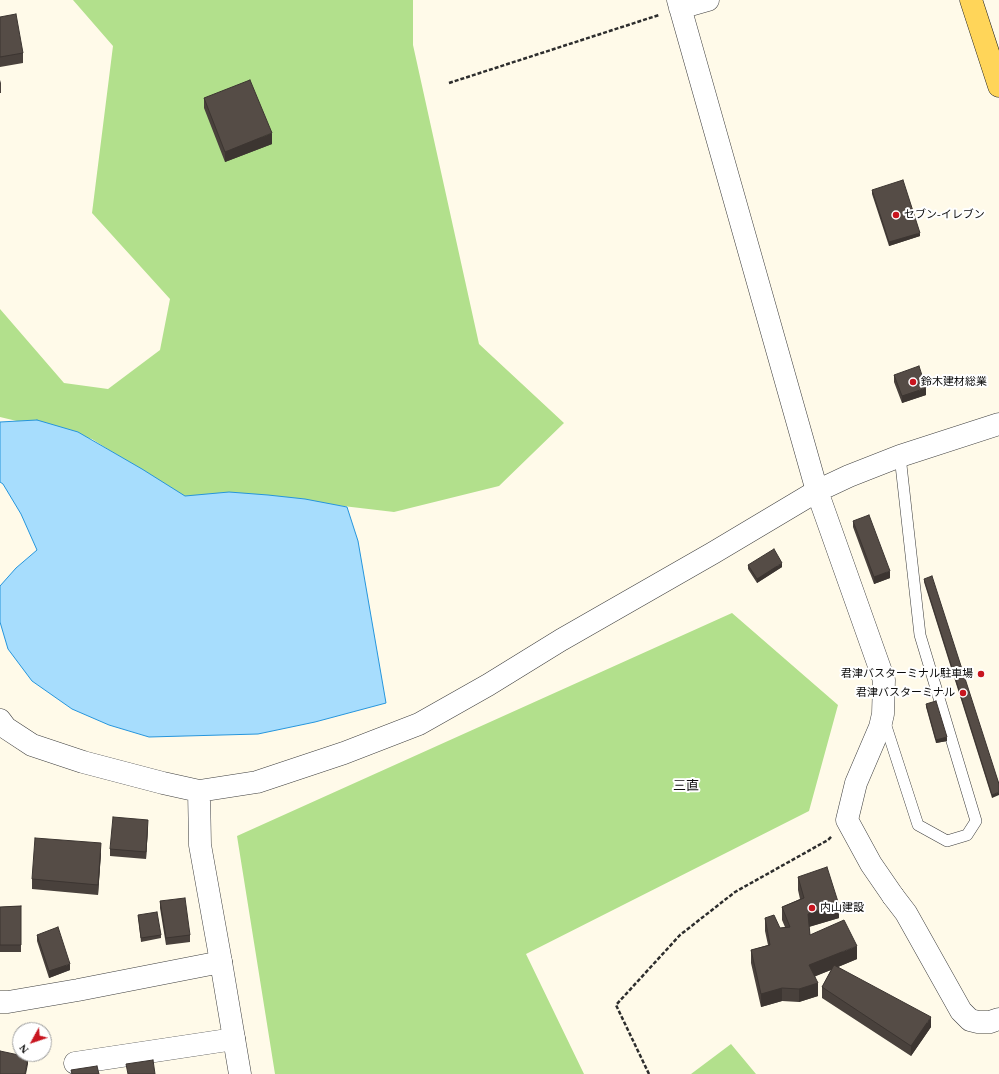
<!DOCTYPE html>
<meta charset="utf-8">
<style>
body{margin:0}
#map{position:relative;width:999px;height:1074px;overflow:hidden;background:#fffae9;font-family:"Times New Roman",serif}
canvas{display:block}
.north{position:absolute;left:12px;top:1022px;width:40px;height:40px;box-sizing:border-box;background:#fff;border:1px solid #9d9d9d;border-radius:50%;rotate:230deg;font-size:11px;font-weight:700;line-height:16px;text-align:center;color:#0b0b0b}
.north::after{content:'';display:block;margin:auto;width:14px;height:18px;background:#c8151f;clip-path:polygon(50% 0,100% 100%,50% 72%,0 100%)}
</style>
<div id="map">
<canvas width="999" height="1074"></canvas>
<div class="north">N</div>
</div>
<script>
const c = document.querySelector('canvas').getContext('2d');
c.lineJoin = 'round';
function paint(path, color) {
  c.fillStyle = color;
  c.fill(path, 'evenodd');
}
function toPath(rows) {
  const path = new Path2D();
  for (const r of rows) {
    path.moveTo(r[0], r[1]);
    for (let i = 2; i < r.length; i += 2) path.lineTo(r[i], r[i + 1]);
  }
  return path;
}
function strokePath(path, color, width, dash) {
  c.strokeStyle = color;
  c.lineWidth = width;
  c.lineCap = dash ? 'butt' : 'round';
  c.setLineDash(dash || []);
  c.stroke(path);
}
function drawText(font, color, halo, rows, align = 'center') {
  c.font = font + ' "Times New Roman","Noto Sans JP",serif';
  c.lineWidth = 4;
  c.setLineDash([]);
  c.textBaseline = 'middle';
  c.strokeStyle = halo;
  c.fillStyle = color;
  for (const [text, x, y, turn = 0] of rows) {
    c.save();
    c.translate(x, y);
    c.rotate((+turn || 0) * Math.PI / 180);
    c.textAlign = isNaN(turn) ? turn : align;
    if (halo) c.strokeText(text, 0, 0);
    c.fillText(text, 0, 0);
    c.restore();
  }
}
paint(toPath([
 [73,0,413,0,413,45,479,344,564,423,499,486,394,512,258,496,181,496,92,439,0,417,0,309,64,383,108,389,160,350,170,299,92,213,113,46],
 [732,613,838,705,809,811,526,954,584,1074,275,1074,237,836],
 [731,1044,756,1074,691,1074]
]), '#b2e08c');
const water = toPath([
 [37,420,78,432,142,469,185,496,229,492,268,495,305,499,347,507,358,541,386,703,315,722,258,734,149,737,109,725,72,709,32,681,8,649,0,622,0,586,16,568,37,550,21,514,3,484,0,482,0,422,37,420]
]);
paint(water, '#a7ddfd');
strokePath(water, '#2695dc', 1);
const service = toPath([
 [884,720,918,825,947,841,967,835,976,821,920,635,900,456]
]);
const minor = toPath([
 [678,0,817,491],
 [680,8,708,0],
 [893,896,906,913,961,1011,970,1020,978,1022,990,1022,999,1019],
 [0,1002,8,1002,78,990,221,962],
 [75,1063,234,1039]
]);
const tertiary = toPath([
 [817,491,884,680,883,714,880,727,856,783,847,820,871,864,893,896],
 [0,720,6,728,32,745,83,762,163,783,199,791,257,782,344,753,419,724,488,685,561,640,713,553,817,491,849,476,900,456,999,424],
 [199,791,200,845,221,962,240,1074]
]);
const primary = toPath([
 [971,0,999,86]
]);
strokePath(service, '#3e3e3e', 12);
strokePath(minor, '#3e3e3e', 23);
strokePath(tertiary, '#3e3e3e', 23);
strokePath(primary, '#1c1c1c', 23);
strokePath(toPath([
 [449,83,659,15],
 [649,1074,616,1005,680,935,735,892,828,840,832,836]
]), '#2d2d2d', 2.5, [4, 2]);
strokePath(service, '#fff', 11);
strokePath(minor, '#fff', 22);
strokePath(tertiary, '#fff', 22);
strokePath(primary, '#ffd559', 22);
paint(toPath([
 [0,17,23,53,23,63,0,67],
 [0,80,1,83,1,93,0,93],
 [204,98,272,144,225,162,204,108],
 [872,190,920,236,889,246,872,194],
 [894,375,926,395,902,403,894,382],
 [853,521,890,578,874,584,853,527],
 [748,565,782,567,757,583,748,569],
 [924,579,999,784,992,798,924,582],
 [926,704,947,741,936,743,926,707],
 [148,827,146,859,110,856,110,849],
 [101,853,98,895,32,889,32,879],
 [798,877,839,918,809,927,810,935,857,959,838,967,931,1027,911,1056,822,998,822,987,831,970,815,976,818,996,799,1002,782,1001,761,1007,751,963,751,950,768,945,765,931,765,918,780,928,785,927,782,920,782,907,800,899,798,890],
 [160,901,190,935,190,942,166,945,160,908],
 [21,906,21,952,0,952,0,907],
 [138,915,161,935,161,938,141,942],
 [37,935,70,970,49,978,37,941]
]), '#49413c');
paint(toPath([
 [272,133,272,144,225,162,225,152],
 [920,233,920,236,889,246,889,242],
 [926,388,926,395,902,403,902,396],
 [782,563,782,567,757,583,757,579],
 [890,571,890,578,874,584,874,577],
 [947,737,947,741,936,743,936,740],
 [999,792,999,795,992,798,992,795],
 [148,820,148,827,146,859,146,852],
 [101,843,101,853,98,895,98,885],
 [839,905,839,918,808,927,808,914],
 [857,946,857,959,809,979,809,965],
 [70,964,70,970,49,978,49,971],
 [818,983,818,996,799,1002,799,989],
 [782,988,782,1001,761,1007,761,994],
 [931,1017,931,1027,911,1056,911,1046],
 [28,1057,28,1064,26,1074,25,1074]
]), '#3c3531');
const building = toPath([
 [16,14,23,53,0,57,0,17,16,14],
 [250,80,272,133,225,152,204,98,250,80],
 [903,180,920,233,889,242,872,190,903,180],
 [919,366,926,388,902,396,894,375,919,366],
 [869,515,890,571,874,577,853,521,869,515],
 [774,549,782,563,757,579,748,565,774,549],
 [932,576,999,784,999,792,992,795,924,579,932,576],
 [936,701,947,737,936,740,926,704,936,701],
 [113,817,148,820,146,852,110,849,113,817],
 [35,838,101,843,98,885,32,879,35,838],
 [827,867,839,905,808,914,810,935,844,920,857,946,809,965,818,983,799,989,782,988,761,994,751,950,770,945,765,918,774,915,780,928,790,927,782,907,804,898,798,877,827,867],
 [185,898,190,935,166,938,160,901,185,898],
 [21,906,21,945,0,945,0,907,21,906],
 [157,912,161,935,141,938,138,915,157,912],
 [58,927,70,964,49,971,37,935,58,927],
 [834,965,931,1017,911,1046,822,987,834,965],
 [0,1051,28,1057,25,1074,0,1074,0,1051],
 [153,1060,155,1074,128,1074,126,1064,153,1060],
 [97,1066,99,1074,72,1074,71,1070,97,1066]
]);
paint(building, '#554c46');
strokePath(building, '#3c3531', 1);
for (const [x, y, r, color] of [
 [896,215,4,"#c8151f"],
 [913,382,4,"#c8151f"],
 [981,674,4,"#c8151f"],
 [963,693,4,"#c8151f"],
 [812,908,4,"#c8151f"]
]) {
  const dot = new Path2D();
  dot.arc(x, y, r, 0, 2 * Math.PI);
  c.fillStyle = color;
  c.fill(dot);
  strokePath(dot, '#fff', 1.5);
}
drawText('11px', '#0b0b0b', '#fff', [
 ["セブン-イレブン",904,215],
 ["鈴木建材総業",921,382],
 ["君津バスターミナル駐車場",973,674,"right"],
 ["君津バスターミナル",955,693,"right"],
 ["内山建設",820,908]
], 'left');
drawText('13px', '#0b0b0b', '#fff', [
 ["三直",686,787]
]);
</script>
